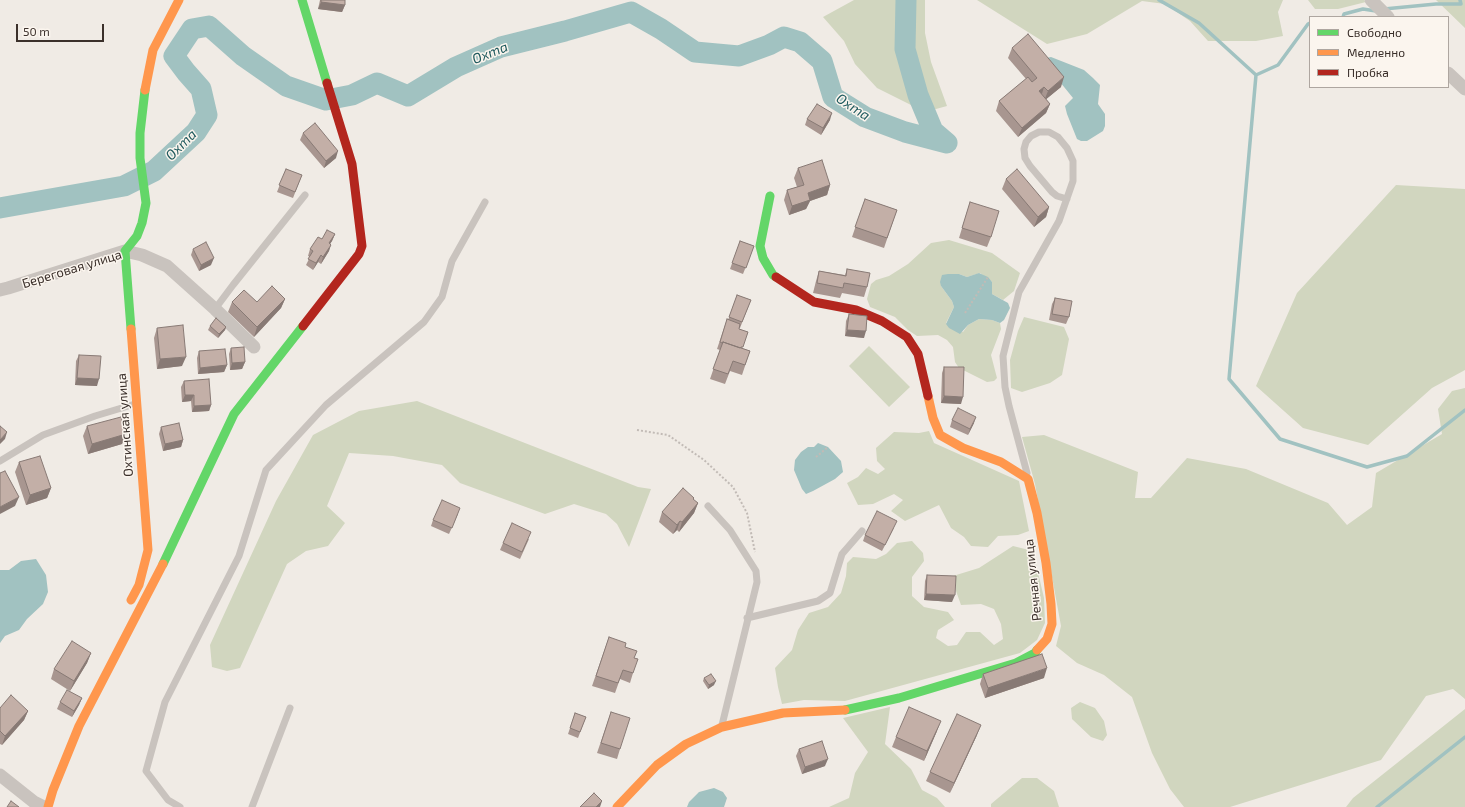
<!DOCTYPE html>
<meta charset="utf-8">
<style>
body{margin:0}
#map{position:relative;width:1465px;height:807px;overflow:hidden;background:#f0ebe5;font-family:"Exo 2",sans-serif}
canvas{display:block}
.legend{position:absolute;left:1309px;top:16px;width:140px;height:72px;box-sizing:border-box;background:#fbf5ee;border:1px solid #aea6a0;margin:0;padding:5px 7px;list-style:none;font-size:12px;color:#3b302b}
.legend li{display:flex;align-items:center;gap:8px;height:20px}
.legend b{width:20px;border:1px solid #aea6a0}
.scale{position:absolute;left:16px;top:24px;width:88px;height:18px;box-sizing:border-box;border:2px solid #3b302b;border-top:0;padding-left:5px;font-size:12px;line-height:14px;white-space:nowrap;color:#3b302b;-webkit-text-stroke:3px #fbf5ee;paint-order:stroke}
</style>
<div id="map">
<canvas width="1465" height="807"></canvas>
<ul class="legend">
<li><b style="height:5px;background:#63d668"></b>Свободно</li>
<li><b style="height:5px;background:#ff974d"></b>Медленно</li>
<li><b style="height:5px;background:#b3261e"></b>Пробка</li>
</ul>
<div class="scale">50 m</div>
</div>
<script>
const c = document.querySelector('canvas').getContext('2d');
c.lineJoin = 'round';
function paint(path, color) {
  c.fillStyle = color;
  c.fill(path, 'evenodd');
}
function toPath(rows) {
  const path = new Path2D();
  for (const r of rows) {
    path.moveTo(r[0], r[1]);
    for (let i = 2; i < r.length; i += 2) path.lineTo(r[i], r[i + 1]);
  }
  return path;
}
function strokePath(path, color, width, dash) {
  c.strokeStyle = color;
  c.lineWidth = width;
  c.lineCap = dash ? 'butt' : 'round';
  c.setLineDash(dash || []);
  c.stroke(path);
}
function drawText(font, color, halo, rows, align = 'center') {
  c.font = font + ' "Exo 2",sans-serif';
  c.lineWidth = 3;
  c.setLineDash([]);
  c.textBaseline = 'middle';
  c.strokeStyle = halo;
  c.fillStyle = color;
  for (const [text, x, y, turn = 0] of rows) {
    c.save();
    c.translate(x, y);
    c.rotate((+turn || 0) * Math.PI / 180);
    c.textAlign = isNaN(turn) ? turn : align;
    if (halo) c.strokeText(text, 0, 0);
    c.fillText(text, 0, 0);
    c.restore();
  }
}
paint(toPath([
 [854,0,925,0,925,33,931,62,947,106,925,112,877,88,855,64,844,41,823,17],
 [977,0,1283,0,1278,12,1283,36,1256,41,1208,41,1190,21,1165,4,1142,1,1087,34,1047,44],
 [1308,0,1364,0,1366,2,1338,9,1315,9],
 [1436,0,1465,0,1465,28],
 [1396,185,1465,189,1465,370,1432,388,1368,445,1303,428,1256,386,1297,293],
 [949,240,992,253,1020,273,1014,291,1003,300,992,294,992,282,980,273,967,277,959,274,941,286,952,301,954,307,946,323,963,332,968,325,979,319,992,320,1000,323,1001,329,991,355,997,378,994,381,987,382,959,368,955,362,953,347,947,340,938,335,917,336,908,330,895,317,870,307,867,299,871,284,876,280,889,276,908,264,931,243],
 [1024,317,1064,327,1069,339,1062,375,1050,383,1022,392,1011,388,1010,360,1018,331],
 [869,346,910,387,889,407,849,366],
 [1465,388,1465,699,1453,689,1426,696,1381,760,1230,807,1184,807,1170,789,1152,753,1132,697,1104,675,1077,663,1056,646,1061,626,1035,484,1022,437,1044,435,1138,472,1135,498,1151,498,1187,458,1246,469,1328,503,1347,525,1372,507,1376,473,1442,434,1438,409,1452,391],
 [417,401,638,487,651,489,629,547,617,524,606,514,574,504,545,514,460,483,442,465,393,456,349,453,327,506,345,523,328,546,306,551,287,564,240,668,227,671,212,667,210,645,276,501,313,435,359,411],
 [929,431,934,443,1019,481,1029,531,1018,535,998,536,988,547,971,546,964,537,951,528,939,505,905,521,891,511,903,500,894,494,873,504,858,505,847,483,858,477,866,468,878,474,885,469,877,461,876,448,894,432,919,433],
 [912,541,923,553,924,561,912,577,912,596,924,607,948,612,954,620,938,630,936,638,948,646,957,645,966,632,980,632,994,645,1003,639,1001,624,994,609,981,604,961,605,956,591,956,583,953,576,979,568,1013,546,1033,551,1044,598,1045,623,1037,640,1020,653,845,701,804,700,782,704,778,687,775,668,792,650,798,630,809,613,828,607,841,593,846,576,847,563,853,557,876,559,886,554,897,543],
 [1080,702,1095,708,1104,721,1107,735,1103,741,1091,737,1072,719,1071,708],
 [890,707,885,744,911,769,922,790,937,798,945,807,829,807,849,798,855,773,868,752,843,718],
 [1465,709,1465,807,1346,807,1353,798],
 [1022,778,1037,778,1054,791,1059,807,991,807,991,804]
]), '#d1d6bf');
paint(toPath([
 [1051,57,1084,70,1093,78,1100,85,1098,104,1105,114,1105,126,1103,131,1087,141,1081,141,1077,139,1067,114,1065,106,1073,98,1043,61,1046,58],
 [979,273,988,277,992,282,992,294,1008,303,1010,308,1004,320,1000,323,992,320,979,319,968,325,960,334,949,328,946,324,954,307,952,301,941,286,940,282,942,275,948,274,959,274,967,277],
 [818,443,828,447,841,461,843,472,835,479,813,491,806,494,802,489,794,470,795,460,801,452,808,447,814,447],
 [36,559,46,575,48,592,43,604,27,619,19,630,5,636,0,643,0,570,9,570,21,561],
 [714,788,723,792,727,798,724,807,687,807,689,802,699,792]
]), '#a1c2c1');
strokePath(toPath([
 [1159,0,1199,23,1256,75,1229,379,1280,439,1367,467,1407,456,1465,410],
 [1384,9,1436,4,1461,4,1460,0],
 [1343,17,1344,14,1363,9,1376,11],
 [1256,75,1278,65,1308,24,1310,23],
 [1377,807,1465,737]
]), '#a1c2c1', 3.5);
strokePath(toPath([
 [0,208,124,186,154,171,196,132,207,115,201,89,186,72,174,56,192,29,209,26,243,56,286,86,326,100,352,95,377,83,408,96,456,67,501,47,565,31,631,12,661,29,695,52,739,56,769,45,784,37,800,42,822,61,833,97,865,117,905,132,947,143,933,131,918,95,905,49,906,0]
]), '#a1c2c1', 21);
strokePath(toPath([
 [965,313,988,277],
 [637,430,668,435,704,460,733,487,747,513,755,552],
 [816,457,828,447]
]), '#c2bbb6', 2, [2, 2]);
strokePath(toPath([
 [215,309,233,285,305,195],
 [0,461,43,435,95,416,135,404],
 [1027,473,1009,406,1005,387,1003,356,1019,292,1059,221,1073,181,1073,161,1067,148,1058,137,1049,132,1039,132,1031,136,1026,142,1024,149,1025,158,1030,166,1052,192,1057,196,1067,199],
 [708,506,730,530,756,571,757,582,722,725],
 [747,618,818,601,830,593,842,554,862,531],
 [180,807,168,800,146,771,165,702,239,556,266,470,326,405,424,322,442,297,452,261,485,202],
 [252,807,290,708]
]), '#c9c3be', 7);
strokePath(toPath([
 [1371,0,1388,17],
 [1448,73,1465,89],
 [0,290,8,288,125,251,142,255,167,266,215,309,254,347],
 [0,775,34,802,44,807]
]), '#c9c3be', 13);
strokePath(toPath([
 [302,0,327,83],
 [770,196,760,246,763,258,773,275,776,277],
 [131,329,125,251,137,236,142,223,146,203,140,158,140,133,145,90],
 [163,564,234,414,303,326],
 [845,710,899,698,1016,663,1035,653,1037,650]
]), '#63d668', 9);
strokePath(toPath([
 [145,90,153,50,179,0],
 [928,396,933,418,940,435,963,448,1001,462,1028,479,1037,513,1046,563,1051,604,1052,624,1047,639,1037,650],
 [131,600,139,585,148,550,131,329],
 [48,807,53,790,79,726,163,564],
 [617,807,657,765,686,744,722,727,783,713,845,710]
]), '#ff974d', 9);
strokePath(toPath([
 [776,277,814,302,856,310,882,321,907,337,918,354,928,396],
 [303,326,359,254,362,246,352,164,327,83]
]), '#b3261e', 9);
paint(toPath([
 [320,0,345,0,345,5,342,12,318,9],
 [1012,48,1061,87,1046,99,1050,104,1046,113,1018,137,996,111,999,101,1026,79,1008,58],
 [807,119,830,120,821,135,805,125],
 [303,133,336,158,324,168,300,140],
 [798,168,830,185,827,195,810,201,806,209,789,215,784,200,787,190,797,187,794,178],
 [286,169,302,175,293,198,277,192],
 [1006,179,1049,207,1046,217,1034,227,1002,189],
 [865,199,897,210,884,248,852,237],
 [970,202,991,237,987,247,959,238],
 [335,234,332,241,330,244,329,251,321,264,318,262,313,270,306,265,310,257,308,256,310,249,322,239],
 [740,241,754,246,743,274,730,269],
 [193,249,211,265,199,271,191,255],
 [847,269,867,287,864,297,842,293,840,298,813,293,816,281,819,271,845,275],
 [737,295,751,300,740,328,739,328,739,329,748,332,742,348,750,351,742,375,730,371,725,384,710,379,720,350,717,349,727,319,728,320],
 [1055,298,1069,317,1066,324,1049,320,1052,304],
 [285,299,281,308,254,337,228,312,232,302,257,302],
 [849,314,864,338,845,336,846,321],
 [210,326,226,327,225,330,218,338,208,330],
 [157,328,182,366,157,369,154,338],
 [231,348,245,362,242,369,230,370,229,354],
 [199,351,227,365,224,372,198,374,197,358],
 [79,355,97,386,75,385,76,361],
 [944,367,961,404,941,403,942,373],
 [184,381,211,405,209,411,192,412,191,401,182,402,181,387],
 [952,420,974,423,968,435,950,427],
 [87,426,126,434,122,444,88,454,83,436],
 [161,427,183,440,181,447,163,451,159,434],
 [19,462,51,488,47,498,26,505,15,472],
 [694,498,693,500,698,503,694,513,679,532,677,530,673,534,659,522,662,512],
 [458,514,449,534,431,526,433,520],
 [894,528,882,551,863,541,865,535],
 [529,539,520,559,500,550,503,543],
 [927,575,952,602,924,600,925,581],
 [609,637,625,647,634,658,633,673,630,683,620,679,615,693,592,686],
 [91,653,87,663,70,691,51,679,54,669],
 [983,674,1044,678,985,698,980,684],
 [704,678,714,685,708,689,703,681],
 [82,698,79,705,72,717,57,709,60,702],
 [0,708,28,711,24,720,2,745,0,744],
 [611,712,620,749,617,759,597,753],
 [575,713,586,717,578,738,568,734],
 [937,731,924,761,892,747,896,737],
 [977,735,950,793,926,781,930,772],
 [799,749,825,766,802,774,796,756]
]), '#a89690');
paint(toPath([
 [321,2,345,5,342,12,318,9],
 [1064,77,1061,87,1044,101,1048,91],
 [1044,87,1041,97,1039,91],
 [1050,104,1046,113,1018,137,1022,128],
 [832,113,830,120,821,135,823,128],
 [338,151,336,158,324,168,326,161],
 [830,185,827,195,810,201,806,209,789,215,792,206,808,193],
 [1049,207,1046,217,1034,227,1038,217],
 [335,234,332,241,326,250,329,243],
 [331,245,329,251,321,264,323,257],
 [321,255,318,262,313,270,316,263],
 [214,258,211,265,199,271,201,265],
 [285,299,281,308,254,337,257,327],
 [226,327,225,330,218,338,219,334],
 [847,330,866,331,864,338,845,336],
 [186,357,182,366,157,369,160,359],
 [245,362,242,369,230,370,232,363],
 [227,365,224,372,198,374,200,368],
 [77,378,99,379,97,386,75,385],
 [185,395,194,395,191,401,182,402],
 [944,396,963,397,961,404,941,403],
 [211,405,209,411,192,412,194,406],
 [976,417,974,423,968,435,970,429],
 [7,432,5,439,0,444,0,440],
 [126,434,122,444,88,454,92,444],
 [183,440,181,447,163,451,165,444],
 [51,488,47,498,26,505,30,495],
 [19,497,15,506,0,514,0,507],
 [698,503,694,513,679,532,682,522],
 [680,521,677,530,673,534,677,525],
 [926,594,955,595,952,602,924,600],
 [91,653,87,663,70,691,74,681],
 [1047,668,1044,678,985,698,988,688],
 [716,681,714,685,708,689,709,685],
 [82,698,79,705,72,717,74,711],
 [28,711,24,720,2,745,5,736],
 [941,721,937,731,924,761,927,751],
 [981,725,977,735,950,793,954,783],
 [828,759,825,766,802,774,805,767],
 [602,801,600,807,596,807]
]), '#887a75');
const building = toPath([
 [321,0,345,0,345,5,321,2,321,0],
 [1028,34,1064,77,1048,91,1044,87,1039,91,1050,104,1022,128,999,101,1028,77,1032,82,1037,78,1012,48,1028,34],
 [817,104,832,113,823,128,807,119,817,104],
 [315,123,338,151,326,161,303,133,315,123],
 [822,160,830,185,808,193,810,200,792,206,787,190,804,185,798,168,822,160],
 [286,169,302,175,295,192,279,185,286,169],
 [1017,169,1049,207,1038,217,1006,179,1017,169],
 [865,199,897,210,887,238,855,227,865,199],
 [970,202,999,211,991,237,962,228,970,202],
 [327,230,335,234,329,243,331,245,323,257,321,255,316,263,308,259,313,251,310,249,318,237,322,239,327,230],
 [740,241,754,246,746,268,732,263,740,241],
 [206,242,214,258,201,265,193,249,206,242],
 [847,269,870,273,867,287,844,283,843,288,817,283,819,271,846,276,847,269],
 [272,286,285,299,257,327,232,302,244,290,257,302,272,286],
 [737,295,751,300,742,322,729,317,737,295],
 [1055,298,1072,301,1069,317,1052,314,1055,298],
 [849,314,867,316,866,331,847,330,849,314],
 [216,318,226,327,219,334,210,326,216,318],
 [727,319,740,324,739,329,748,332,743,347,741,347,740,348,723,342,722,343,720,342,727,319],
 [183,325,186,357,160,359,157,328,183,325],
 [723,342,750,351,745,365,733,361,728,374,713,369,723,342],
 [244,347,245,362,232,363,231,348,244,347],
 [225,349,227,365,200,368,199,351,225,349],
 [79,355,101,356,99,379,77,378,79,355],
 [944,367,964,367,963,397,944,396,944,367],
 [209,379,211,405,194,406,194,395,185,395,184,381,209,379],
 [958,408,976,417,970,429,952,420,958,408],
 [121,417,126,434,92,444,87,426,121,417],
 [179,423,183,440,165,444,161,427,179,423],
 [0,426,7,432,0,440,0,426],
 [40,456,51,488,30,495,19,462,40,456],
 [5,471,19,497,0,507,0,473,5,471],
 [683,488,694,498,693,499,698,503,682,522,680,521,677,525,662,512,683,488],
 [442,500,460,508,452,528,433,520,442,500],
 [877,511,897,521,885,545,865,535,877,511],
 [512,523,531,532,522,552,503,543,512,523],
 [927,575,956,576,955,595,926,594,927,575],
 [609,637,626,643,625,647,637,651,634,658,638,659,633,673,623,670,618,683,596,676,609,637],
 [72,641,91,653,74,681,54,669,72,641],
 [1042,654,1047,668,988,688,983,674,1042,654],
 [711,674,716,681,709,685,704,678,711,674],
 [67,690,82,698,74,711,60,702,67,690],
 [11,695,28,711,5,736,0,731,0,708,11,695],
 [909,707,941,721,927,751,896,737,909,707],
 [611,712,630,718,620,749,601,743,611,712],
 [575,713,586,717,580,732,570,728,575,713],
 [957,714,981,725,954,783,930,772,957,714],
 [822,741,828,759,805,767,799,749,822,741],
 [594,793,602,801,596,807,580,807,594,793],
 [11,801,19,807,7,807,11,801]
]);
paint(building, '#c3afa7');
strokePath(building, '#887a75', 1);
drawText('13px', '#3b302b', '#fbf5ee', [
 ["Береговая улица",72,269,-17],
 ["Охтинская улица",125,425,-94],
 ["Речная улица",1033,580,-96]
]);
drawText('italic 14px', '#1f5a5e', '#fbf5ee', [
 ["Охта",490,53,-22],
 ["Охта",853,107,33],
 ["Охта",181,145,-45]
]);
</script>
